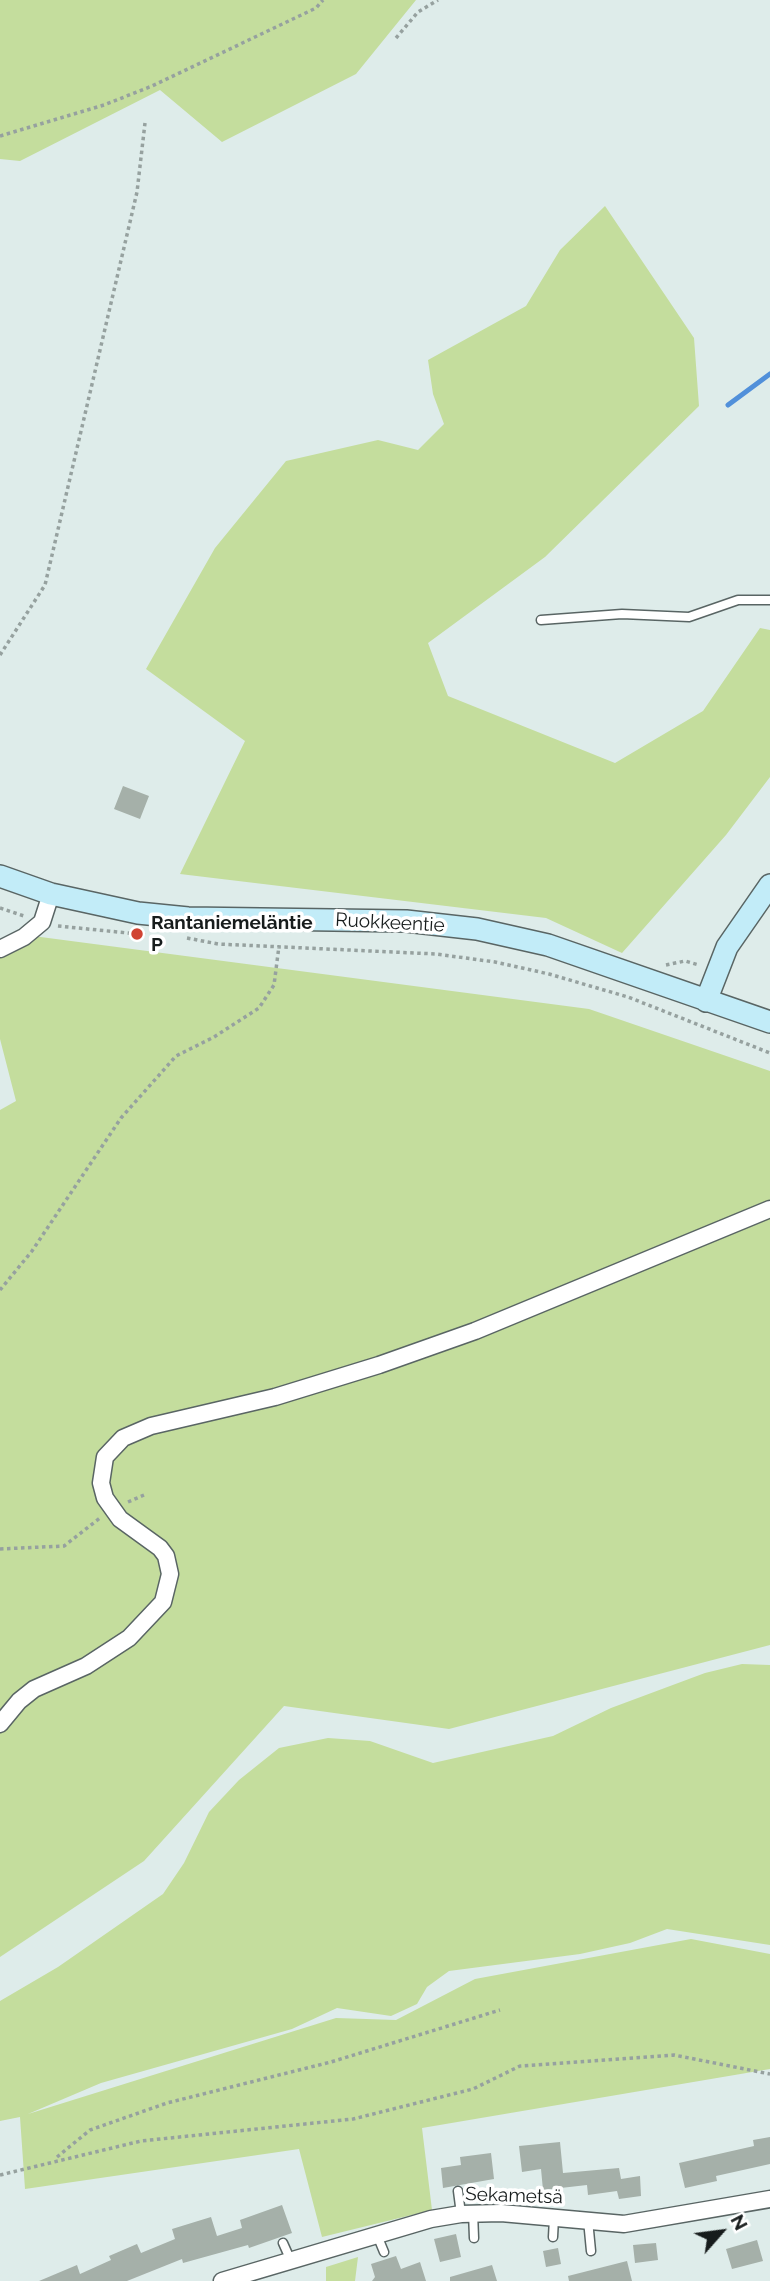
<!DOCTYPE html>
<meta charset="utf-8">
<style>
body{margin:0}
#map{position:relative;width:770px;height:2281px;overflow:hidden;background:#deecea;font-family:Raleway,sans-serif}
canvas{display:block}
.north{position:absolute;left:686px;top:2197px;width:70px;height:70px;-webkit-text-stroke:5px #fff;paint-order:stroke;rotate:62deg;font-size:19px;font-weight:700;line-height:28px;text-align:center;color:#171c1c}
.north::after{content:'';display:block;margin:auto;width:24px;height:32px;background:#171c1c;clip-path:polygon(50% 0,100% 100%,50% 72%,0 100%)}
</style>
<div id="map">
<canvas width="770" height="2281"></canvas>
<div class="north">N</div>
</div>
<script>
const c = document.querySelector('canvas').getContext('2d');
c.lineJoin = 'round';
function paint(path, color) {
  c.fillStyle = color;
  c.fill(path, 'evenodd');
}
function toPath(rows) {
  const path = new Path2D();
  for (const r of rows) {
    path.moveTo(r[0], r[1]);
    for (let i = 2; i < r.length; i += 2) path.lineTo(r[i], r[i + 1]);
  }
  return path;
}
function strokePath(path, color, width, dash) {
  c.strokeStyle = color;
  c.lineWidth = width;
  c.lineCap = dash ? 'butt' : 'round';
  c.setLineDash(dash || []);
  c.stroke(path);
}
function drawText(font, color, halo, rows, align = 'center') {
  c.font = font + ' Raleway,sans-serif';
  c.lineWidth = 7;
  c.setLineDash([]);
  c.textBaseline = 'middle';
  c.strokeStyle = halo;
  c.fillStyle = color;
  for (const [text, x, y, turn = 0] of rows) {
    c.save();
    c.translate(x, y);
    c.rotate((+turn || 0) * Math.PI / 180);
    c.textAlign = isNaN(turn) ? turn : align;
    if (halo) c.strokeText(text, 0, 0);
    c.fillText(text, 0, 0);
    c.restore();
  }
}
paint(toPath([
 [0,0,416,0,356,74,222,142,160,90,20,161,0,159],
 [605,206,694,338,699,406,545,557,428,643,448,696,615,763,703,711,760,628,770,630,770,777,726,835,622,953,546,918,180,874,245,741,146,669,215,548,286,461,378,440,418,450,444,424,433,394,428,360,526,306,560,250],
 [33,936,589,1009,770,1071,770,1645,449,1729,284,1706,144,1861,0,1957,0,1110,16,1101,0,1039,0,955],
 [742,1664,770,1665,770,1945,667,1929,630,1943,580,1954,449,1971,427,1987,417,2004,391,2016,337,2008,292,2029,101,2083,28,2114,336,2018,396,2020,475,1979,691,1939,770,1954,770,2069,422,2128,432,2210,322,2237,299,2149,25,2189,20,2117,0,2121,0,2001,58,1967,163,1894,184,1863,209,1812,239,1780,279,1748,328,1738,370,1741,433,1763,553,1736,611,1708,705,1673],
 [358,2257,355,2281,326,2281,326,2267]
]), '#c4dd9d');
strokePath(toPath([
 [728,405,770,374]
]), '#5190da', 5);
paint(toPath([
 [123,786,149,796,140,819,114,809],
 [770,2137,770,2164,716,2176,717,2181,685,2188,679,2163,754,2146,753,2140],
 [560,2142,563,2173,619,2168,621,2179,640,2176,641,2196,619,2199,617,2191,588,2195,587,2185,543,2190,541,2169,522,2172,519,2146],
 [491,2153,494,2179,443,2188,441,2168,461,2165,460,2157],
 [282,2205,292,2233,249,2248,248,2245,183,2263,182,2259,127,2281,39,2281,77,2265,80,2274,111,2260,109,2256,137,2244,141,2253,175,2239,172,2229,211,2217,217,2236,242,2228,240,2220],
 [456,2234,461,2257,440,2262,434,2239],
 [757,2240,763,2261,732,2269,726,2249],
 [656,2243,658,2260,635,2263,633,2245],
 [558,2248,561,2264,546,2267,543,2251],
 [396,2256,401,2269,420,2262,426,2281,372,2281,375,2277,371,2264],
 [627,2261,632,2281,569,2281,568,2276],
 [492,2265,497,2281,450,2281,450,2277]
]), '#a5b0a9');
const lane = toPath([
 [541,620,622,614,689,617,738,600,770,600],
 [458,2191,461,2214],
 [473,2212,474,2238],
 [588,2220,591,2251],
 [377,2235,384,2252],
 [553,2237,554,2218],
 [283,2243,291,2261]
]);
const street = toPath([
 [0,949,24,937,42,922,51,894],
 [0,1724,19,1701,34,1689,86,1666,129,1638,163,1602,170,1574,166,1556,160,1548,120,1519,105,1498,101,1483,105,1457,123,1438,151,1426,275,1397,379,1365,475,1331,770,1209],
 [222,2281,431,2219,461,2214,501,2213,624,2224,770,2199]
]);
const secondary = toPath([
 [0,876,51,894,138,913,188,918,406,921,477,929,548,945,770,1022],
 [706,1001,727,947,770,885]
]);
strokePath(lane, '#596564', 11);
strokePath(street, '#596564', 19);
strokePath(secondary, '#596564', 24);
strokePath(toPath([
 [396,38,418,12,438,0],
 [0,136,104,105,152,86,316,8,323,0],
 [0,655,45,585,137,192,145,123],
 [0,908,24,916],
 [58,926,148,935],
 [187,938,218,944,436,954,495,962,549,974,628,997,770,1053],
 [666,965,685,961,699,965],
 [0,1290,32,1251,121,1118,176,1056,214,1037,259,1008,274,985,279,946],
 [128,1502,144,1495],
 [0,1549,64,1546,100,1518],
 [57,2157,90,2130,167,2103,331,2062,500,2010],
 [0,2175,141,2141,353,2119,473,2089,520,2066,674,2055,770,2074]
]), '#96a19f', 3.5, [3.5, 3.5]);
strokePath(lane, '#fff', 8);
strokePath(street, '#fff', 16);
strokePath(secondary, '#c2ecf8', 21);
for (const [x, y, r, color] of [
 [137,934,7,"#d04332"]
]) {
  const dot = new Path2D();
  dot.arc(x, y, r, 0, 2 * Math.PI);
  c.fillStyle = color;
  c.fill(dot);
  strokePath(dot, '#fff', 2.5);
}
drawText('bold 19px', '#171c1c', '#fff', [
 ["Rantaniemeläntie",151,923],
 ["P",151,945]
], 'left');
drawText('19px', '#171c1c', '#fff', [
 ["Ruokkeentie",390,923,3],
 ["Sekametsä",514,2196,2]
]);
</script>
